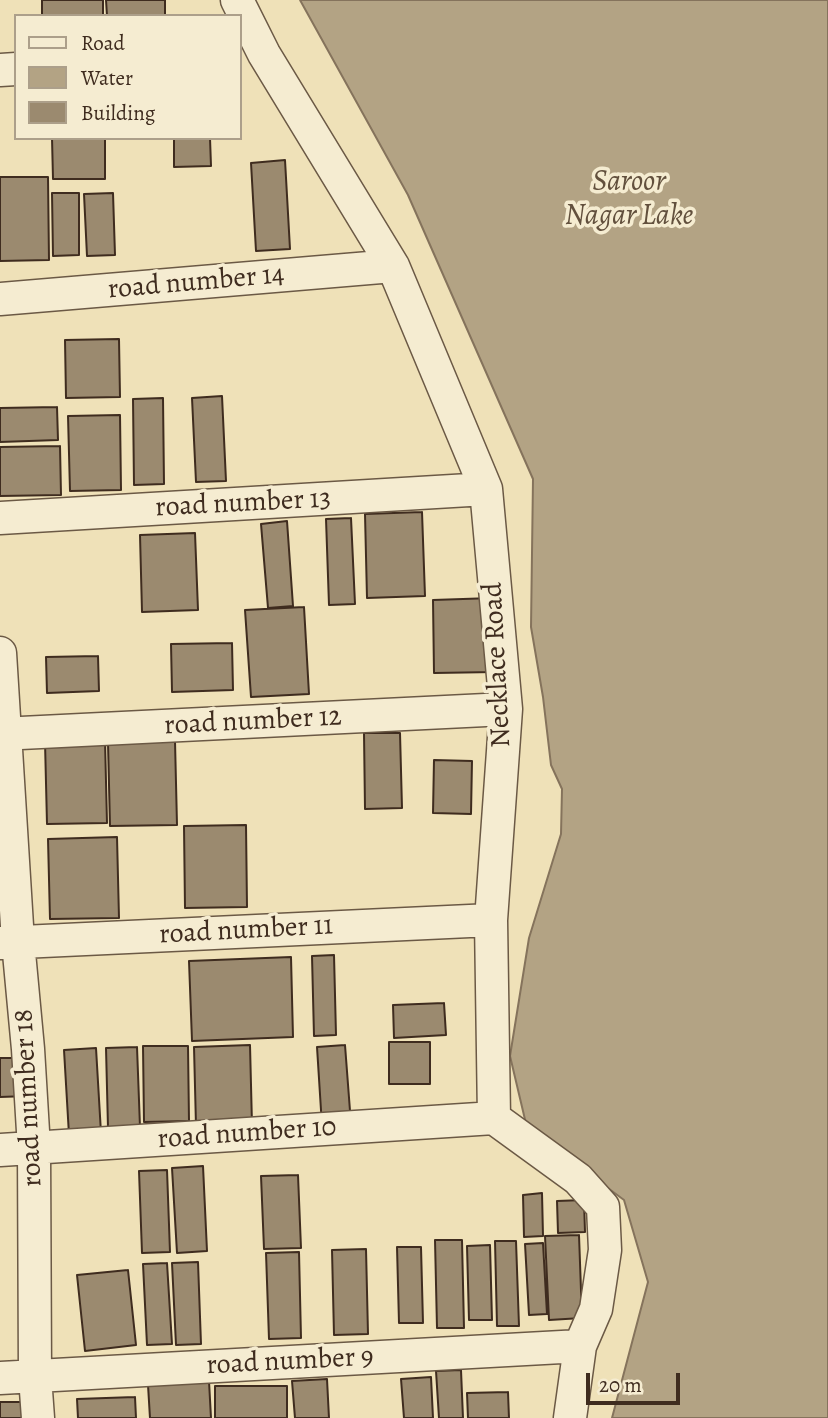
<!DOCTYPE html>
<style>
body{margin:0}
#map{position:relative;width:828px;height:1418px;overflow:hidden;background:#efe1b8;font-family:Alegreya,serif}
canvas{display:block}
.legend{position:absolute;left:14px;top:14px;width:228px;height:126px;box-sizing:border-box;background:#f5ecd1;border:2px solid #ac9f8a;margin:0;padding:9px 12px;list-style:none;font-size:21px;color:#3f2c1f}
.legend li{display:flex;align-items:center;gap:14px;height:35px}
.legend b{width:35px;border:2px solid #ac9f8a}
.scale{position:absolute;left:586px;top:1373px;width:94px;height:32px;box-sizing:border-box;border:4px solid #3f2c1f;border-top:0;padding-left:9px;font-size:21px;line-height:24px;white-space:nowrap;color:#3f2c1f;-webkit-text-stroke:5px #f5ecd1;paint-order:stroke}
</style>
<div id="map">
<canvas width="828" height="1418"></canvas>
<ul class="legend">
<li><b style="height:9px;background:#f5ecd1"></b>Road</li>
<li><b style="height:19px;background:#b3a384"></b>Water</li>
<li><b style="height:19px;background:#9b8a6f"></b>Building</li>
</ul>
<div class="scale">20 m</div>
</div>
<script>
const c = document.querySelector('canvas').getContext('2d');
c.lineJoin = 'round';
function paint(path, color) {
  c.fillStyle = color;
  c.fill(path, 'evenodd');
}
function toPath(rows) {
  const path = new Path2D();
  for (const r of rows) {
    path.moveTo(r[0], r[1]);
    for (let i = 2; i < r.length; i += 2) path.lineTo(r[i], r[i + 1]);
  }
  return path;
}
function strokePath(path, color, width, dash) {
  c.strokeStyle = color;
  c.lineWidth = width;
  c.lineCap = dash ? 'butt' : 'round';
  c.setLineDash(dash || []);
  c.stroke(path);
}
function drawText(font, color, halo, rows, align = 'center') {
  c.font = font + ' Alegreya,serif';
  c.lineWidth = 7;
  c.setLineDash([]);
  c.textBaseline = 'middle';
  c.strokeStyle = halo;
  c.fillStyle = color;
  for (const [text, x, y, turn = 0] of rows) {
    c.save();
    c.translate(x, y);
    c.rotate((+turn || 0) * Math.PI / 180);
    c.textAlign = isNaN(turn) ? turn : align;
    if (halo) c.strokeText(text, 0, 0);
    c.fillText(text, 0, 0);
    c.restore();
  }
}
const water = toPath([
 [300,0,828,0,828,1418,612,1418,648,1282,624,1200,527,1128,510,1056,529,938,561,834,562,789,551,765,543,697,531,627,533,479,408,195,300,0]
]);
paint(water, '#b3a384');
strokePath(water, '#85735c', 2);
const building = toPath([
 [42,0,103,0,103,16,42,16,42,0],
 [106,0,165,0,165,16,107,16,106,0],
 [52,138,105,138,105,179,53,179,52,138],
 [174,138,210,138,211,166,174,167,174,138],
 [285,160,290,249,256,251,251,163,285,160],
 [0,177,48,177,49,260,0,261,0,177],
 [52,193,79,193,79,255,53,256,52,193],
 [113,193,115,255,87,256,84,194,113,193],
 [119,339,120,397,66,398,65,340,119,339],
 [222,396,226,481,196,482,192,398,222,396],
 [163,398,164,484,134,485,133,399,163,398],
 [57,407,58,440,0,442,0,408,57,407],
 [120,415,121,490,70,491,68,416,120,415],
 [60,446,61,495,0,496,0,447,60,446],
 [422,512,425,596,367,598,365,514,422,512],
 [351,518,355,604,329,605,326,519,351,518],
 [287,521,293,606,268,608,261,524,287,521],
 [195,533,198,610,142,612,140,535,195,533],
 [493,598,495,672,434,673,433,600,493,598],
 [304,607,309,694,251,697,245,610,304,607],
 [232,643,233,690,172,692,171,644,232,643],
 [98,656,99,691,47,693,46,657,98,656],
 [364,733,400,733,402,808,365,809,364,733],
 [105,740,107,823,47,824,45,742,105,740],
 [175,741,177,825,110,826,108,743,175,741],
 [434,760,472,761,471,814,433,813,434,760],
 [246,825,247,907,185,908,184,826,246,825],
 [117,837,119,918,50,919,48,839,117,837],
 [334,955,336,1035,314,1036,312,956,334,955],
 [291,957,293,1037,192,1041,189,961,291,957],
 [444,1003,446,1035,394,1038,393,1005,444,1003],
 [389,1042,430,1042,430,1084,389,1084,389,1042],
 [250,1045,252,1125,196,1126,194,1047,250,1045],
 [345,1045,351,1124,322,1126,317,1047,345,1045],
 [143,1046,188,1046,189,1121,144,1122,143,1046],
 [137,1047,140,1127,108,1128,106,1048,137,1047],
 [96,1048,101,1133,69,1135,64,1050,96,1048],
 [0,1058,27,1058,28,1096,0,1097,0,1058],
 [203,1166,207,1251,177,1253,172,1168,203,1166],
 [167,1170,170,1252,142,1253,139,1171,167,1170],
 [298,1175,301,1248,264,1249,261,1176,298,1175],
 [542,1193,543,1236,524,1237,523,1195,542,1193],
 [584,1200,585,1232,558,1233,557,1201,584,1200],
 [579,1235,582,1318,549,1320,545,1236,579,1235],
 [435,1240,462,1240,464,1328,437,1328,435,1240],
 [495,1241,516,1241,519,1326,497,1326,495,1241],
 [543,1243,547,1314,529,1315,525,1244,543,1243],
 [490,1245,492,1320,469,1320,467,1246,490,1245],
 [397,1247,421,1247,423,1323,399,1323,397,1247],
 [366,1249,368,1334,334,1335,332,1250,366,1249],
 [299,1252,301,1338,269,1339,266,1253,299,1252],
 [198,1262,201,1344,176,1345,172,1263,198,1262],
 [167,1263,172,1344,147,1345,143,1264,167,1263],
 [128,1270,136,1345,85,1351,77,1275,128,1270],
 [461,1370,463,1418,439,1418,436,1371,461,1370],
 [431,1377,433,1418,404,1418,401,1379,431,1377],
 [327,1379,329,1418,295,1418,292,1381,327,1379],
 [209,1381,211,1418,150,1418,148,1385,209,1381],
 [215,1386,287,1386,287,1418,215,1418,215,1386],
 [508,1392,509,1418,468,1418,467,1393,508,1392],
 [135,1397,136,1418,78,1418,77,1399,135,1397],
 [0,1402,23,1402,23,1418,0,1418,0,1402]
]);
paint(building, '#9b8a6f');
strokePath(building, '#3f2c1f', 2);
const street = toPath([
 [237,0,264,54,393,266,486,489,506,709,491,920,494,1118,578,1179,603,1207,605,1250,596,1309,580,1346,570,1418],
 [0,70,16,69],
 [0,299,393,266],
 [0,518,486,489],
 [0,653,18,942,28,1049,34,1148,35,1377,38,1418],
 [0,734,506,709],
 [0,943,491,920],
 [0,1150,494,1118],
 [0,1378,580,1346]
]);
strokePath(street, '#6b5945', 35);
strokePath(street, '#f5ecd1', 32);
drawText('28px', '#3f2c1f', '#f5ecd1', [
 ["road number 14",196,283,-5],
 ["road number 13",243,504,-3],
 ["Necklace Road",498,665,-93],
 ["road number 12",253,722,-3],
 ["road number 11",246,931,-3],
 ["road number 18",29,1098,-93],
 ["road number 10",247,1134,-4],
 ["road number 9",290,1362,-3]
]);
drawText('italic 30px', '#62503d', '#f5ecd1', [
 ["Saroor",629,183],
 ["Nagar Lake",629,217]
]);
</script>
